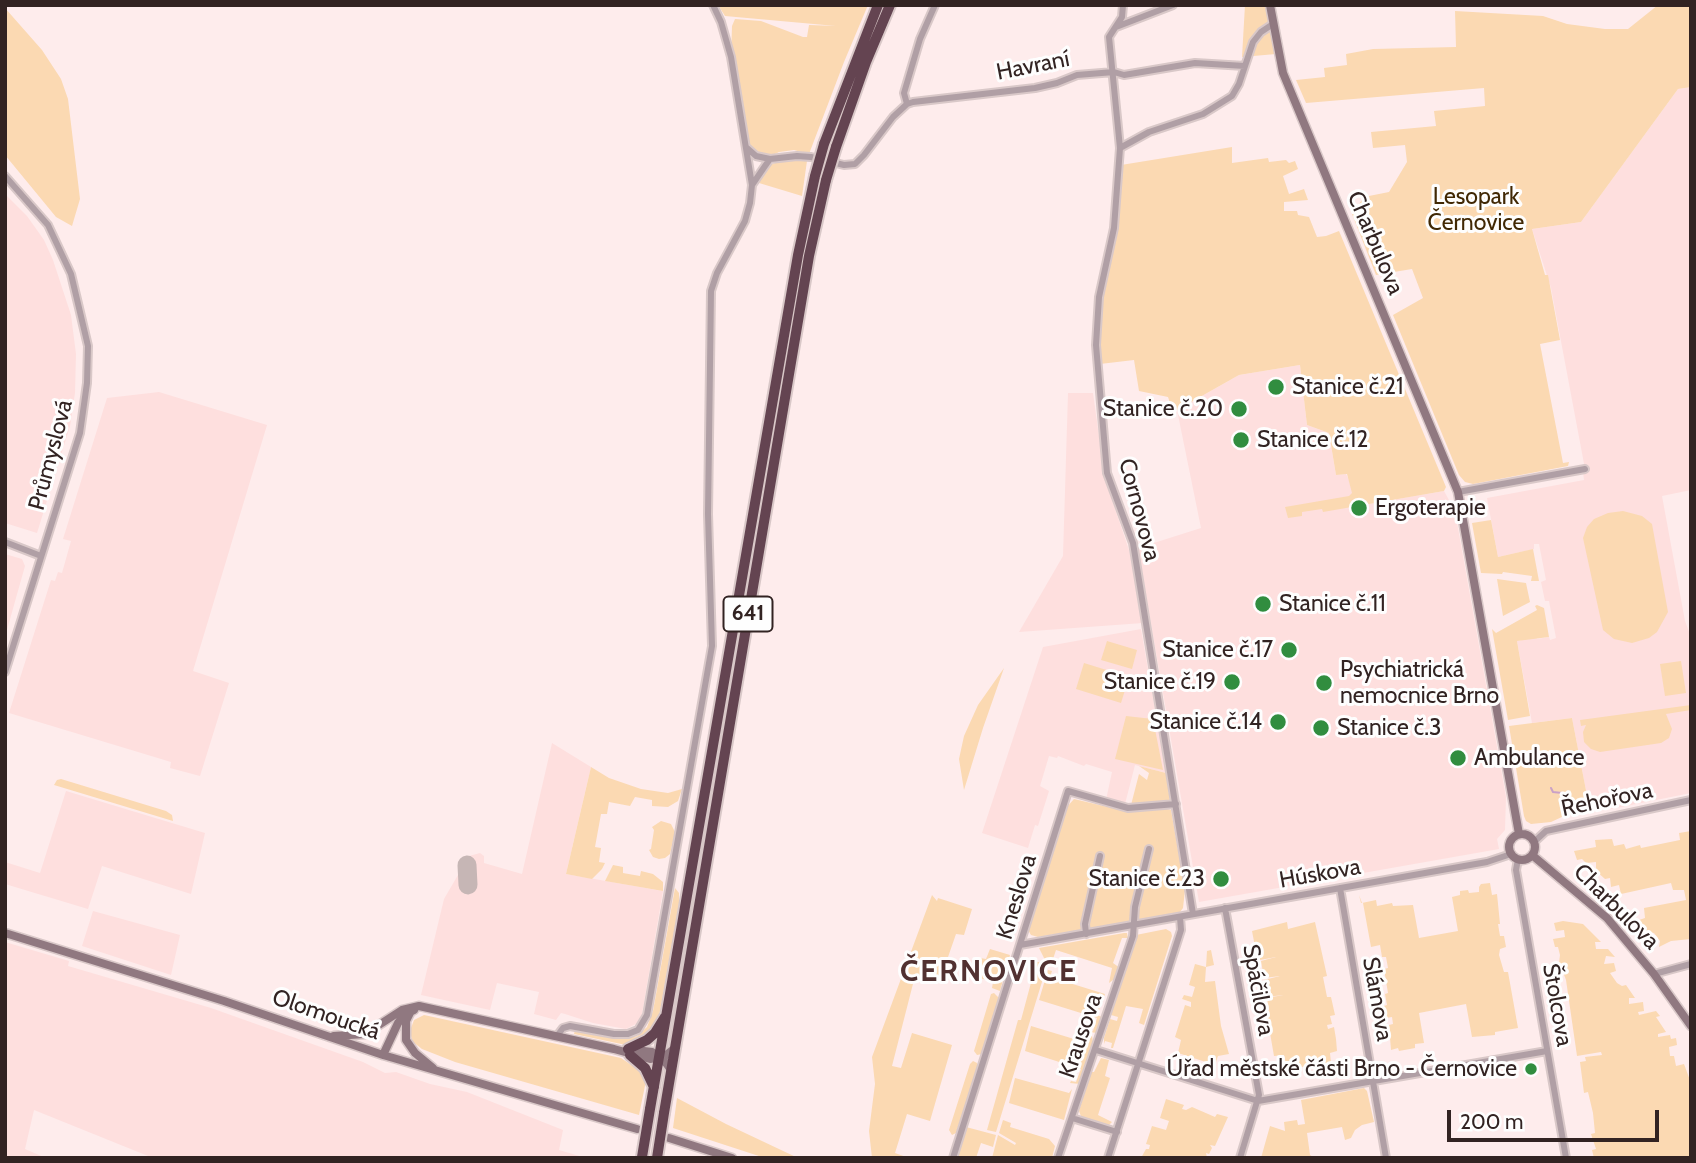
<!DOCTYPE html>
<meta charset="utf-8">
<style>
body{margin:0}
#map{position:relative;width:1696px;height:1163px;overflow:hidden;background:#feecec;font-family:Cabin,sans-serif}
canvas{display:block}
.frame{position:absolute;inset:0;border:7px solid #322322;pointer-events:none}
.scale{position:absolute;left:1447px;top:1110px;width:212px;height:32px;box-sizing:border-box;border:4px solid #322322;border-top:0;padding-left:9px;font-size:21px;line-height:24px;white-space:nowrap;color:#322322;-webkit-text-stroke:5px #fefefe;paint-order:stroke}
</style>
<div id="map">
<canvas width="1696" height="1163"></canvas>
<div class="frame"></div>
<div class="scale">200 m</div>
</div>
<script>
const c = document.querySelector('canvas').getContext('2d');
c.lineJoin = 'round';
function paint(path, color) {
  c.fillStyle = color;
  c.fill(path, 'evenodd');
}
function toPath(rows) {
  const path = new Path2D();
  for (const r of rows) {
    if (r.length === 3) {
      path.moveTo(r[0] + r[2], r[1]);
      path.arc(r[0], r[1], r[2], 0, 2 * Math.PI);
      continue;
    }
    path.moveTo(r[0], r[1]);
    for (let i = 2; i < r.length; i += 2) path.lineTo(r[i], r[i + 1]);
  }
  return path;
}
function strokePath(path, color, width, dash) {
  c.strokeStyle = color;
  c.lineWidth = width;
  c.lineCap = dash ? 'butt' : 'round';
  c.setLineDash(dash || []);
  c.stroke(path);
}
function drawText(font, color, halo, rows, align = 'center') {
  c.font = font + ' Cabin,sans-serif';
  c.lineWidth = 6;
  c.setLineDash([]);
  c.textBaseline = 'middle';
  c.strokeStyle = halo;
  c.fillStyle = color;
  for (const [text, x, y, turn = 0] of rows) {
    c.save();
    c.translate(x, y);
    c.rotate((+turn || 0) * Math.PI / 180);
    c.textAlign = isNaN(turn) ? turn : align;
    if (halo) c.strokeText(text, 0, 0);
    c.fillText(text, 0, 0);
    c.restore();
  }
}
paint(toPath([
 [1691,87,1691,490,1662,496,1685,621,1691,637,1691,793,1611,809,1590,811,1572,718,1532,723,1517,641,1536,637,1537,639,1549,637,1550,640,1556,638,1549,601,1545,601,1541,582,1546,580,1539,544,1534,544,1534,549,1498,557,1487,498,1584,480,1583,472,1585,469,1551,288,1532,229,1581,222,1678,89],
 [5,194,27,216,44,240,53,260,71,315,76,354,75,393,70,426,37,533,5,523],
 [1300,365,1307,425,1329,433,1336,475,1346,474,1362,505,1444,491,1455,511,1506,797,1505,830,1497,839,1499,849,1199,902,1138,548,1201,528,1177,410,1239,375],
 [159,392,267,425,193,671,229,683,200,776,170,768,171,762,9,713,51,580,55,581,58,572,62,573,71,541,63,539,107,398],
 [1068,393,1093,393,1105,479,1129,550,1143,623,1019,632,1063,556],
 [5,554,22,559,25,566,5,637],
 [1141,629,1166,773,1135,765,1125,804,1106,800,1112,772,1086,764,1084,766,1058,756,1057,758,1049,756,1040,786,1049,791,1038,826,1035,825,1028,848,982,833,1043,647],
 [552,743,591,767,566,874,663,891,642,1014,638,1023,626,1029,593,1023,565,1014,561,1013,556,1020,534,1014,539,992,497,983,490,1010,421,995,444,899,469,856,480,853,484,856,484,863,522,874],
 [66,791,205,833,191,894,102,866,88,909,5,884,5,862,40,873],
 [93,911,180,935,171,975,82,946],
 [5,942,69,961,68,966,211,1008,363,1062,385,1073,396,1072,430,1084,467,1092,563,1130,559,1150,586,1158,153,1158,34,1110,25,1149,46,1158,5,1158]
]), '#fedfde');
paint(toPath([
 [718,5,868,5,844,62,809,154,794,150,779,152,771,156,759,155,746,146,731,57,732,26,735,19,761,21,803,37,807,37,809,25,836,26,725,16],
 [1245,5,1267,5,1276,54,1242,57],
 [1658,5,1691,5,1691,87,1678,89,1581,222,1532,229,1545,275,1548,275,1560,340,1540,344,1563,463,1569,462,1568,466,1473,484,1465,482,1459,475,1393,315,1423,298,1412,269,1376,275,1352,214,1364,197,1389,192,1407,162,1405,145,1373,148,1371,132,1436,126,1434,111,1485,106,1484,88,1306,103,1296,80,1325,77,1324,68,1347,65,1346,54,1373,49,1456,47,1455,11,1543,16,1567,24,1605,29,1628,29],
 [5,8,42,50,61,79,68,99,80,199,72,226,56,217,5,155],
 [1232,147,1232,163,1268,158,1269,162,1286,160,1289,163,1295,161,1298,169,1283,176,1289,194,1304,189,1308,200,1284,202,1284,211,1297,211,1298,215,1309,217,1317,237,1326,236,1339,231,1446,487,1444,491,1323,512,1322,509,1302,512,1302,516,1288,518,1285,507,1349,496,1352,493,1347,474,1336,475,1329,433,1307,425,1300,365,1239,375,1177,410,1172,409,1168,397,1139,391,1134,360,1100,364,1100,314,1116,235,1121,165],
 [795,160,807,161,802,196,759,183,767,166,783,160],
 [1623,511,1642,516,1652,524,1668,612,1657,632,1649,638,1632,643,1614,639,1603,630,1583,538,1587,527,1594,519,1608,513],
 [1491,520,1498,557,1533,549,1539,581,1531,581,1532,576,1503,572,1502,574,1481,573,1472,523],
 [1497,579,1526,583,1530,602,1503,616],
 [1537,605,1544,608,1549,637,1517,641,1530,716,1508,720,1492,629,1496,633,1537,610,1535,606],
 [1107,641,1137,650,1132,669,1101,660],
 [1681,661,1686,693,1665,696,1660,664],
 [1084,663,1129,677,1121,703,1076,689],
 [1004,668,983,728,964,790,959,759,964,736,978,705],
 [1691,705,1691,710,1666,714,1672,729,1669,738,1661,743,1600,752,1591,749,1584,742,1583,732,1586,725,1581,726,1580,720],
 [1126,716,1153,719,1163,770,1115,759],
 [1572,718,1590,811,1564,816,1551,822,1531,824,1526,821,1524,816,1509,726],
 [1139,766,1166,773,1170,801,1131,805,1139,774,1147,780,1149,773],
 [591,767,609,778,641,789,668,793,682,789,678,801,668,807,652,806,652,800,635,797,630,806,609,802,607,814,601,814,595,847,601,848,599,862,605,863,602,869,592,879,566,874],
 [61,779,166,811,172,815,173,821,54,785,57,780],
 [1074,799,1129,812,1130,809,1162,808,1171,810,1185,890,1183,908,1180,912,1150,918,1038,937,1031,935,1028,930,1066,808],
 [661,821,671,824,675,832,670,854,665,858,659,859,653,857,649,850,651,849,654,830,652,827],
 [1691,831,1691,939,1671,941,1659,947,1660,941,1654,933,1647,932,1642,926,1634,933,1629,927,1634,931,1640,926,1636,921,1645,918,1644,908,1686,900,1684,890,1673,890,1671,883,1621,894,1619,885,1611,887,1610,878,1605,879,1596,871,1596,862,1586,863,1582,859,1577,860,1574,851,1596,847,1595,840,1612,839,1614,846,1624,844,1626,849,1640,845,1641,848,1680,840,1679,833],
 [613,865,623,867,623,873,640,876,641,871,653,874,663,882,663,891,605,881],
 [1490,883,1492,895,1497,894,1500,924,1498,924,1500,936,1504,936,1506,947,1500,949,1499,955,1504,972,1508,972,1518,1028,1495,1032,1495,1035,1472,1037,1466,1004,1419,1013,1424,1043,1415,1044,1415,1048,1399,1051,1398,1048,1391,1050,1389,1025,1393,1024,1392,1017,1386,1018,1384,1006,1387,1005,1385,994,1388,993,1384,969,1388,968,1386,957,1382,957,1380,945,1371,947,1363,903,1361,903,1359,895,1362,903,1376,900,1377,906,1392,903,1393,906,1413,905,1419,938,1458,931,1452,897,1460,895,1460,891,1468,890,1469,893,1479,892,1479,887,1481,884],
 [675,888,679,893,679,903,660,1011,658,1021,650,1034,626,1045,574,1034,575,1030,625,1039,637,1036,647,1027,653,1011],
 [932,895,937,901,938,898,972,909,964,935,956,934,939,983,915,976,892,1066,901,1068,912,1033,952,1045,930,1121,907,1114,895,1153,909,1158,872,1158,869,1131,875,1084,872,1057],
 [1563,921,1583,924,1601,942,1595,942,1596,949,1608,949,1615,957,1606,956,1604,964,1614,963,1616,971,1610,973,1617,983,1622,986,1626,985,1635,998,1629,998,1629,1004,1643,1002,1644,1011,1638,1012,1639,1015,1656,1011,1660,1016,1656,1017,1666,1032,1658,1034,1658,1037,1670,1035,1671,1039,1676,1038,1677,1045,1669,1047,1670,1056,1674,1056,1676,1066,1684,1064,1691,1083,1691,1158,1594,1158,1592,1150,1596,1149,1591,1134,1595,1133,1593,1113,1588,1092,1584,1093,1580,1062,1586,1061,1585,1057,1602,1055,1601,1052,1577,1056,1566,980,1563,972,1558,973,1557,964,1559,963,1560,955,1558,947,1555,947,1553,939,1565,937,1564,930,1556,931,1554,923],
 [1287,922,1288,929,1315,922,1327,976,1323,977,1327,997,1331,997,1335,1015,1330,1016,1332,1024,1327,1025,1328,1029,1334,1027,1336,1039,1337,1051,1330,1053,1331,1063,1287,1069,1284,1055,1274,1056,1266,1010,1269,1010,1267,998,1283,995,1267,997,1264,980,1280,976,1264,978,1261,961,1276,957,1260,960,1259,952,1256,952,1252,931],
 [1166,929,1171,932,1172,936,1144,1025,1139,1023,1143,1009,1126,1006,1113,1048,1111,1048,1112,1043,1105,1041,1104,1044,1104,1038,1110,1019,1117,1021,1118,1017,1111,1015,1136,935],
 [1124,933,1127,933,1128,938,1122,938,1113,963,1120,968,1117,977,1109,983,1112,968,1056,950,1051,965,1047,964,1039,948],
 [990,949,1010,955,1000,991,992,988,993,982,970,975,975,957,986,959],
 [1211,950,1214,965,1206,967,1205,982,1215,981,1221,1026,1229,1054,1218,1056,1215,1065,1178,1053,1181,1040,1175,1037,1185,1005,1191,1007,1191,1002,1182,999,1184,995,1192,997,1195,987,1189,985,1195,964,1206,967,1207,951],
 [1020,958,1043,963,1045,972,996,1132,987,1130,1018,1020,1021,1020,1036,964,1022,960,1020,969,1017,968],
 [1048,970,1052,971,1050,977,1105,994,1097,1015,1102,1017,1098,1033,1088,1032,1088,1030,1093,1031,1097,1018,1039,1000],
 [994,993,999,998,982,1054,977,1055,974,1051,991,994],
 [424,1015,621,1058,640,1071,646,1081,639,1115,455,1062,422,1049,413,1042,411,1036,408,1036,414,1020],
 [1031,1026,1084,1042,1087,1035,1092,1036,1094,1047,1085,1078,1080,1084,1070,1083,1071,1081,1076,1082,1081,1069,1025,1051],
 [1101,1058,1109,1060,1105,1076,1110,1078,1098,1115,1112,1122,1108,1126,1082,1119,1079,1111,1091,1072,1094,1072],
 [973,1061,977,1063,978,1066,956,1133,952,1135,949,1130,970,1064],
 [1015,1078,1069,1093,1072,1089,1064,1120,1009,1103],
 [1364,1088,1367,1091,1374,1122,1362,1125,1355,1130,1351,1138,1345,1140,1342,1127,1307,1133,1310,1155,1315,1158,1261,1158,1270,1126,1285,1131,1284,1122,1297,1120,1298,1125,1305,1124,1301,1100],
 [677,1098,726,1124,798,1158,765,1158,673,1128],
 [1166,1099,1184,1105,1182,1109,1186,1110,1192,1107,1215,1117,1217,1114,1228,1117,1215,1146,1210,1145,1212,1148,1209,1154,1206,1153,1207,1158,1141,1158,1146,1149,1149,1149,1150,1145,1146,1144,1152,1126,1166,1130,1169,1121,1160,1118],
 [1003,1120,1011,1123,1010,1127,1049,1139,1055,1146,1052,1158,992,1158,998,1135,1015,1145,1016,1143,999,1133],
 [966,1127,996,1135,993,1147,981,1143,976,1158,958,1158]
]), '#fbd9b2');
strokePath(toPath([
 [1551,788,1553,792,1562,793,1563,797]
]), '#caa1c7', 2);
strokePath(toPath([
 [467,865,468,885]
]), '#c6b6b5', 19);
const street = toPath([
 [713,5,721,22,731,57,752,185],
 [1123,5,1122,17,1109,37,1120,148,1114,228,1099,297,1096,345,1107,473,1133,543,1193,914],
 [1116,27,1173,5],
 [907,104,904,93,920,39,935,5],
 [747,148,756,156,770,159],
 [1120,148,1149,132,1203,114,1232,96,1239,84,1253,42,1261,32,1273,24],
 [5,176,48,225,71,274,88,346,87,383,80,433,5,672],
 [1458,492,1585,469],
 [5,542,41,556],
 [1534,842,1546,831,1691,800],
 [1518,859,1516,870,1566,1158],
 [1340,888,1386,1158],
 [1225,908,1259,1095,1240,1158],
 [1086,934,1085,924,1100,856],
 [1020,945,1487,862,1511,854],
 [1654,974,1691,964],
 [557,1036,563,1028,570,1026,614,1034,628,1034,638,1030,647,1015,712,646,708,514,711,291,717,273,745,221,750,203,752,185,765,166,770,159,797,156,811,157,844,165,855,164,864,155,893,117,907,104,913,102,1035,88,1057,83,1077,75,1114,72,1124,75,1195,63,1245,66],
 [1096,1050,1258,1101,1547,1051],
 [1072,1118,1117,1132],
 [953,1158,1068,791,1128,808,1176,804],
 [1058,1158,1133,936,1135,907,1149,849],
 [1108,1158,1181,930,1180,917]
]);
const secondary = toPath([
 [1270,5,1283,73,1458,492,1519,834],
 [1522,847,13],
 [1532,855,1607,918,1654,974,1691,1026],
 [5,933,224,1001,383,1055,637,1129],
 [410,1013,406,1021,406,1040,415,1053,433,1068],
 [334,1036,365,1034,402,1010,419,1006,614,1049,650,1059,665,1056,674,1049],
 [628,1049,652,1052,666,1063,671,1070],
 [383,1055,398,1023,405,1014,414,1010],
 [669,1138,732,1158]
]);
const highway = toPath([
 [824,144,878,5],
 [836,147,866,62,890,5],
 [628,1049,647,1040,655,1033,665,1017],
 [630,1055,645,1068,654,1087],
 [650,1109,798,255,815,176],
 [664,1113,809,256,826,180]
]);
strokePath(street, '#d9c8c8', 10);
strokePath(secondary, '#d9c8c8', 11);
strokePath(highway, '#d9c8c8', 14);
strokePath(street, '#b09fa5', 6);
strokePath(secondary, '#907880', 8);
strokePath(highway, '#644451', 10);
const highwayBridge = toPath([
 [815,176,824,144],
 [826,180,836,147],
 [642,1157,650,1109],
 [657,1158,664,1113]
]);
strokePath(highwayBridge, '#d9c8c8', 14, []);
strokePath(highwayBridge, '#644451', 10);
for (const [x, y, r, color] of [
 [1276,387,9,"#318d3f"],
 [1239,409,9,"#318d3f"],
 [1241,440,9,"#318d3f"],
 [1359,508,9,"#318d3f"],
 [1263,604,9,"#318d3f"],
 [1289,650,9,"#318d3f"],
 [1232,682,9,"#318d3f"],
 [1324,683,9,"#318d3f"],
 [1278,722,9,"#318d3f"],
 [1321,728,9,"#318d3f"],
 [1458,758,9,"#318d3f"],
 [1221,879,9,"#318d3f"],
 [1531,1069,7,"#318d3f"]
]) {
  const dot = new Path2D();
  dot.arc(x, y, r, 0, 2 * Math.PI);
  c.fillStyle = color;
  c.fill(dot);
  strokePath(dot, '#fefefe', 2.5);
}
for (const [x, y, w] of [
 [748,614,49]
]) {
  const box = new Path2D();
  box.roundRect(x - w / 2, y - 17.5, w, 35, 5);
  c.fillStyle = '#fefefe';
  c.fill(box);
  strokePath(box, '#322322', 2);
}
drawText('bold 21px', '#322322', null, [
 ["641",748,614]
]);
drawText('23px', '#322322', '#fefefe', [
 ["Havraní",1033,66,-11],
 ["Charbulova",1375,243,67],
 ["Průmyslová",51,455,-75],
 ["Cornovova",1139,510,75],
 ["Řehořova",1607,800,-12],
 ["Húskova",1320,874,-10],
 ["Kneslova",1017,897,-73],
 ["Charbulova",1616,907,45],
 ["Spáčilova",1258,990,80],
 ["Slámova",1377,999,80],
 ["Štolcova",1557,1005,80],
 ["Olomoucká",326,1015,19],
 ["Krausova",1081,1036,-71]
]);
drawText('23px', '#412804', '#fefefe', [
 ["Lesopark",1476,197],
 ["Černovice",1476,223]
]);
drawText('23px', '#322322', '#fefefe', [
 ["Stanice č.21",1292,387],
 ["Stanice č.20",1223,409,"right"],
 ["Stanice č.12",1257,440],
 ["Ergoterapie",1375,508],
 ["Stanice č.11",1279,604],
 ["Stanice č.17",1273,650,"right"],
 ["Psychiatrická",1340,670],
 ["nemocnice Brno",1340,696],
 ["Stanice č.19",1216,682,"right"],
 ["Stanice č.14",1262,722,"right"],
 ["Stanice č.3",1337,728],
 ["Ambulance",1474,758],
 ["Stanice č.23",1205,879,"right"],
 ["Úřad městské části Brno - Černovice",1517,1069,"right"]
], 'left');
c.letterSpacing = '2px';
drawText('bold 30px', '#513131', '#fefefe', [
 ["ČERNOVICE",989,972]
]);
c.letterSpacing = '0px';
</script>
